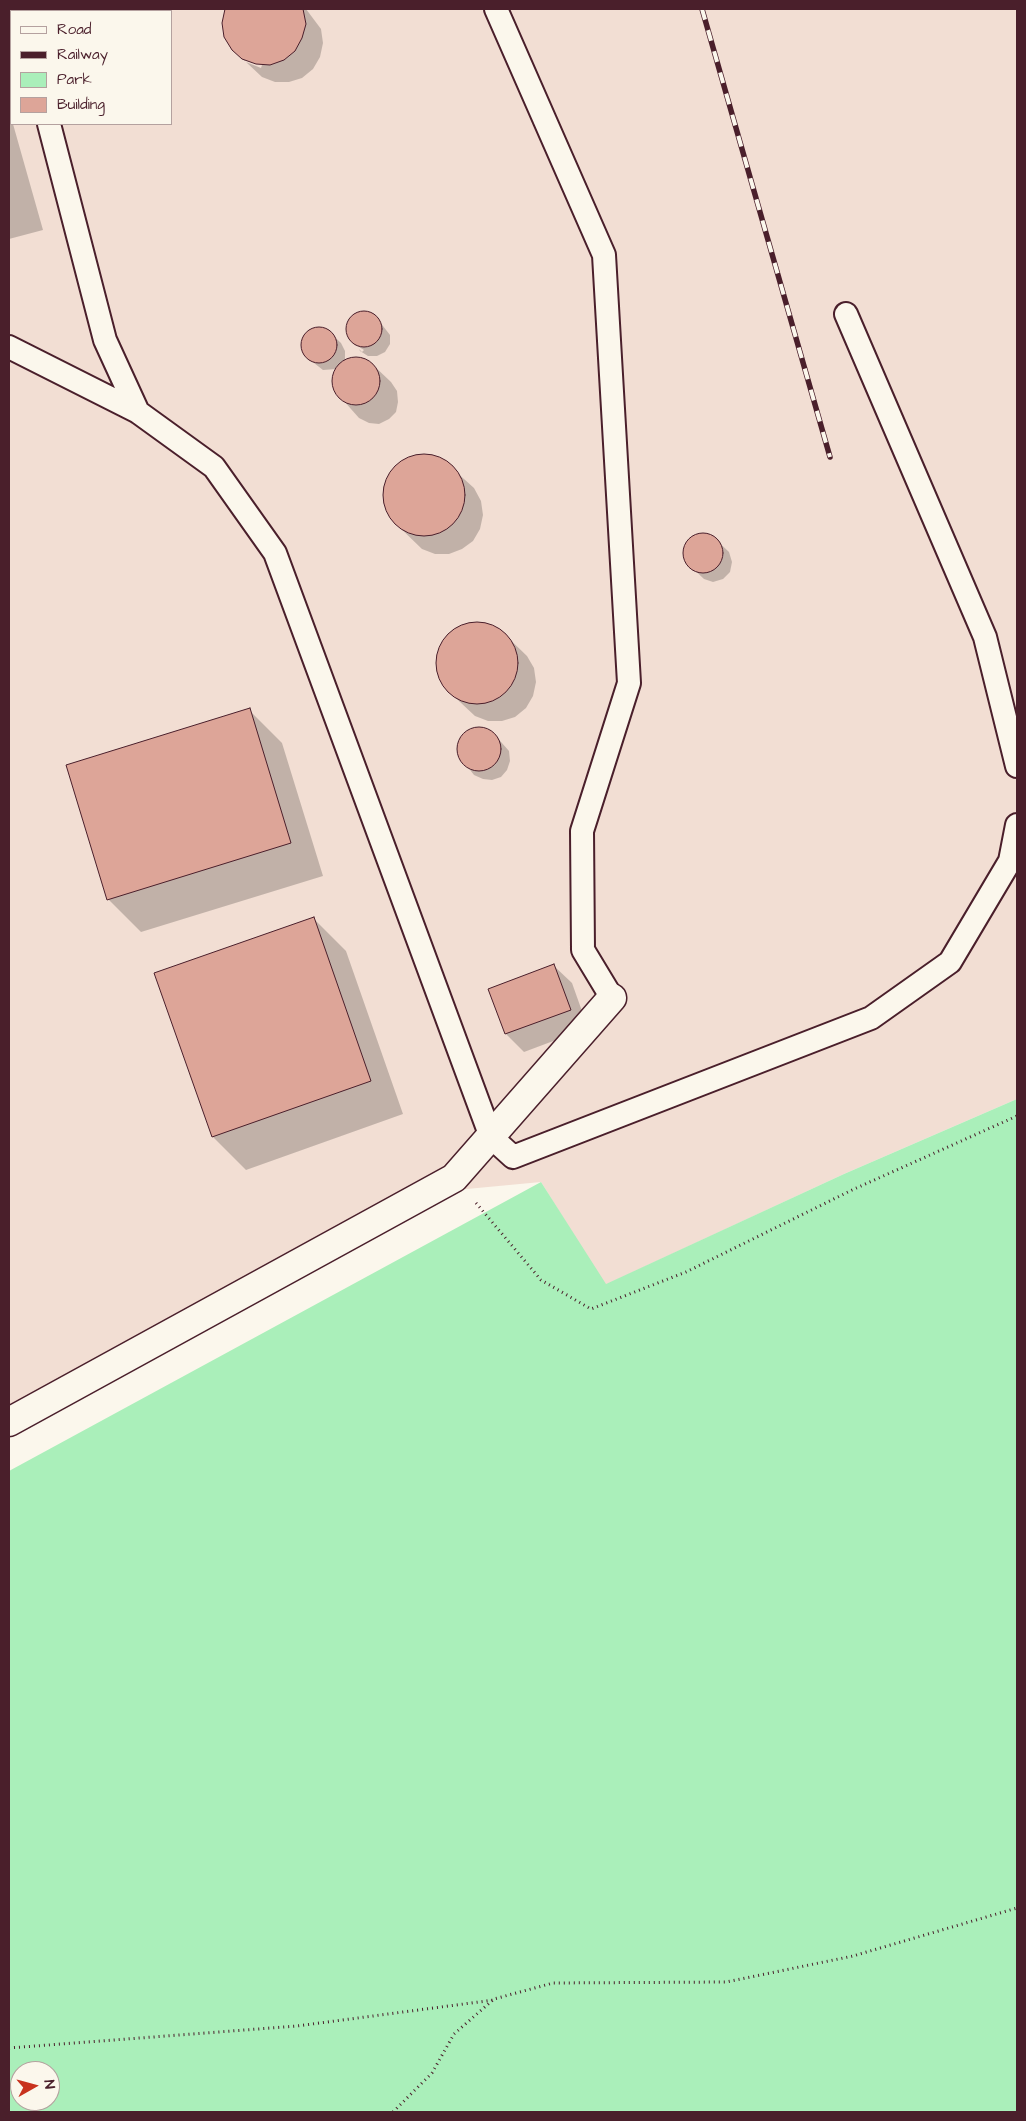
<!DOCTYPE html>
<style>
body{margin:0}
#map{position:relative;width:1026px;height:2121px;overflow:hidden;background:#fbf7ec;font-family:"Architects Daughter",sans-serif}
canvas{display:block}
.frame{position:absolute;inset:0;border:10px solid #4a1f2b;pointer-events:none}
.legend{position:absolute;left:10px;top:10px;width:162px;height:115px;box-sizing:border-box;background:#fbf7ec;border:1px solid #b4a19f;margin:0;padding:6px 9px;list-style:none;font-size:15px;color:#4a1f2b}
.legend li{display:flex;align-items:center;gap:10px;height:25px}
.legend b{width:25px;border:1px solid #b4a19f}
.north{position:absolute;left:10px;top:2061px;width:50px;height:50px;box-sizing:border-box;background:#fbf7ec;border:1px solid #b4a19f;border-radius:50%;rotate:83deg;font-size:14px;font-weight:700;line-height:20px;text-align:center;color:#4a1f2b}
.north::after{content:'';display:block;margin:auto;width:18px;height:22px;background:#c8321e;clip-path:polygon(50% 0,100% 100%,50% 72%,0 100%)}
</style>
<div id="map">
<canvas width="1026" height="2121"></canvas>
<div class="frame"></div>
<ul class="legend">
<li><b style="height:6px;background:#fbf7ec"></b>Road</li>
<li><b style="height:6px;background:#4a1f2b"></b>Railway</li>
<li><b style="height:14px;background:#aaefba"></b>Park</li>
<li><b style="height:14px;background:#dda598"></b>Building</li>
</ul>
<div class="north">N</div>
</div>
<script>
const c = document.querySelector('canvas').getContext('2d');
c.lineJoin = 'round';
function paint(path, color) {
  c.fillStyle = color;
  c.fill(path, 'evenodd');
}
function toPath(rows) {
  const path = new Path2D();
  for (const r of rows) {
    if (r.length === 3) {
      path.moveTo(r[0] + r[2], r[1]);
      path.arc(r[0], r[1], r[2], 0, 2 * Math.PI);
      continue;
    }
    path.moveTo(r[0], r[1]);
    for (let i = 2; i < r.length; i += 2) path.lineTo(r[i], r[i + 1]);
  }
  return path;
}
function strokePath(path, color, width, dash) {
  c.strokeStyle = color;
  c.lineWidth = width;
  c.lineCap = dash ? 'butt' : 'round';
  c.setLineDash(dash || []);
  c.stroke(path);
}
paint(toPath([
 [9,9,1017,9,1017,1099,844,1174,605,1285,541,1182,403,1195,9,1407],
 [11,11,171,11,171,124,11,124]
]), '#f2ded3');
paint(toPath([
 [1017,1099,1017,2112,9,2112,9,1471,541,1182,606,1284,844,1174],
 [20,2071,50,2071,50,2101,20,2101]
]), '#aaefba');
paint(toPath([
 [226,9,306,9,321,29,323,43,320,57,313,69,302,78,289,82,275,82,262,77,246,62,261,68,262,65,245,59,245,61,233,49,223,23],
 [9,108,11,124,13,124,43,230,9,239],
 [359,312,369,312,376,317,390,335,390,344,385,352,377,356,368,356,360,351,359,349,362,352,364,350,356,345,356,346,347,333,347,324,352,316],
 [316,327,325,328,341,343,345,351,345,361,352,358,363,359,372,364,391,382,397,391,398,402,396,412,389,419,379,424,369,423,359,418,335,391,333,380,336,369,323,370,305,356,301,348,303,339,308,331],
 [418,455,432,456,444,461,474,488,481,501,483,515,480,529,473,541,462,549,449,554,435,554,422,549,393,521,386,508,383,494,386,481,394,469,404,460],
 [703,534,712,536,729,552,732,562,730,572,723,579,713,582,704,579,687,563,684,554,686,544,693,536],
 [471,623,484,623,498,628,527,656,534,668,536,682,533,696,526,708,515,717,502,721,488,721,475,716,445,688,438,676,437,662,439,648,446,636,457,627],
 [249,710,282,743,323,876,141,932,108,899],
 [476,729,486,729,494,734,509,751,510,761,507,770,501,777,492,780,483,779,474,775,460,757,458,748,461,739,467,732],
 [313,918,346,951,403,1114,246,1170,213,1137],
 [554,966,572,983,588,1028,524,1052,506,1034,490,990]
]), '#0003');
const building = toPath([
 [225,9,303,9,306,24,302,38,295,51,284,60,270,65,256,64,242,59,232,50,224,37,222,23,225,9],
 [364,329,18],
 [319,345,18],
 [356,381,24],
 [424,495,41],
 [703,553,20],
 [477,663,41],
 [250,708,291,843,107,900,66,765,250,708],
 [479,749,22],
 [314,917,371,1081,212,1137,154,973,314,917],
 [554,964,571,1010,505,1034,488,989,554,964]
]);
paint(building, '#dda598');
strokePath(building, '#4a1f2b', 1);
const service = toPath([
 [496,9,604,255,629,683,582,831,583,950,612,998],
 [49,124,105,340,138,412],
 [846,314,985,637,1017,766],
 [9,347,138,412,214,467,275,553,491,1137,513,1157,871,1018,950,962,1010,861,1017,825]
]);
const minor = toPath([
 [9,1422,454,1178,612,998]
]);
strokePath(service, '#4a1f2b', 26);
strokePath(minor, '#4a1f2b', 31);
strokePath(toPath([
 [476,1203,541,1280,591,1309,686,1272,852,1190,1017,1116],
 [9,2048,297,2026,494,2000],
 [393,2112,432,2073,454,2034,494,1999,553,1983,726,1982,853,1956,1017,1908]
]), '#4a1f2b', 3, [1, 4]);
strokePath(service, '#fbf7ec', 22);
strokePath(minor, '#fbf7ec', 28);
const rail = toPath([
 [702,9,830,457]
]);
strokePath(rail, '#4a1f2b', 5.5);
strokePath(rail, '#fbf7ec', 4, [11]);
</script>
